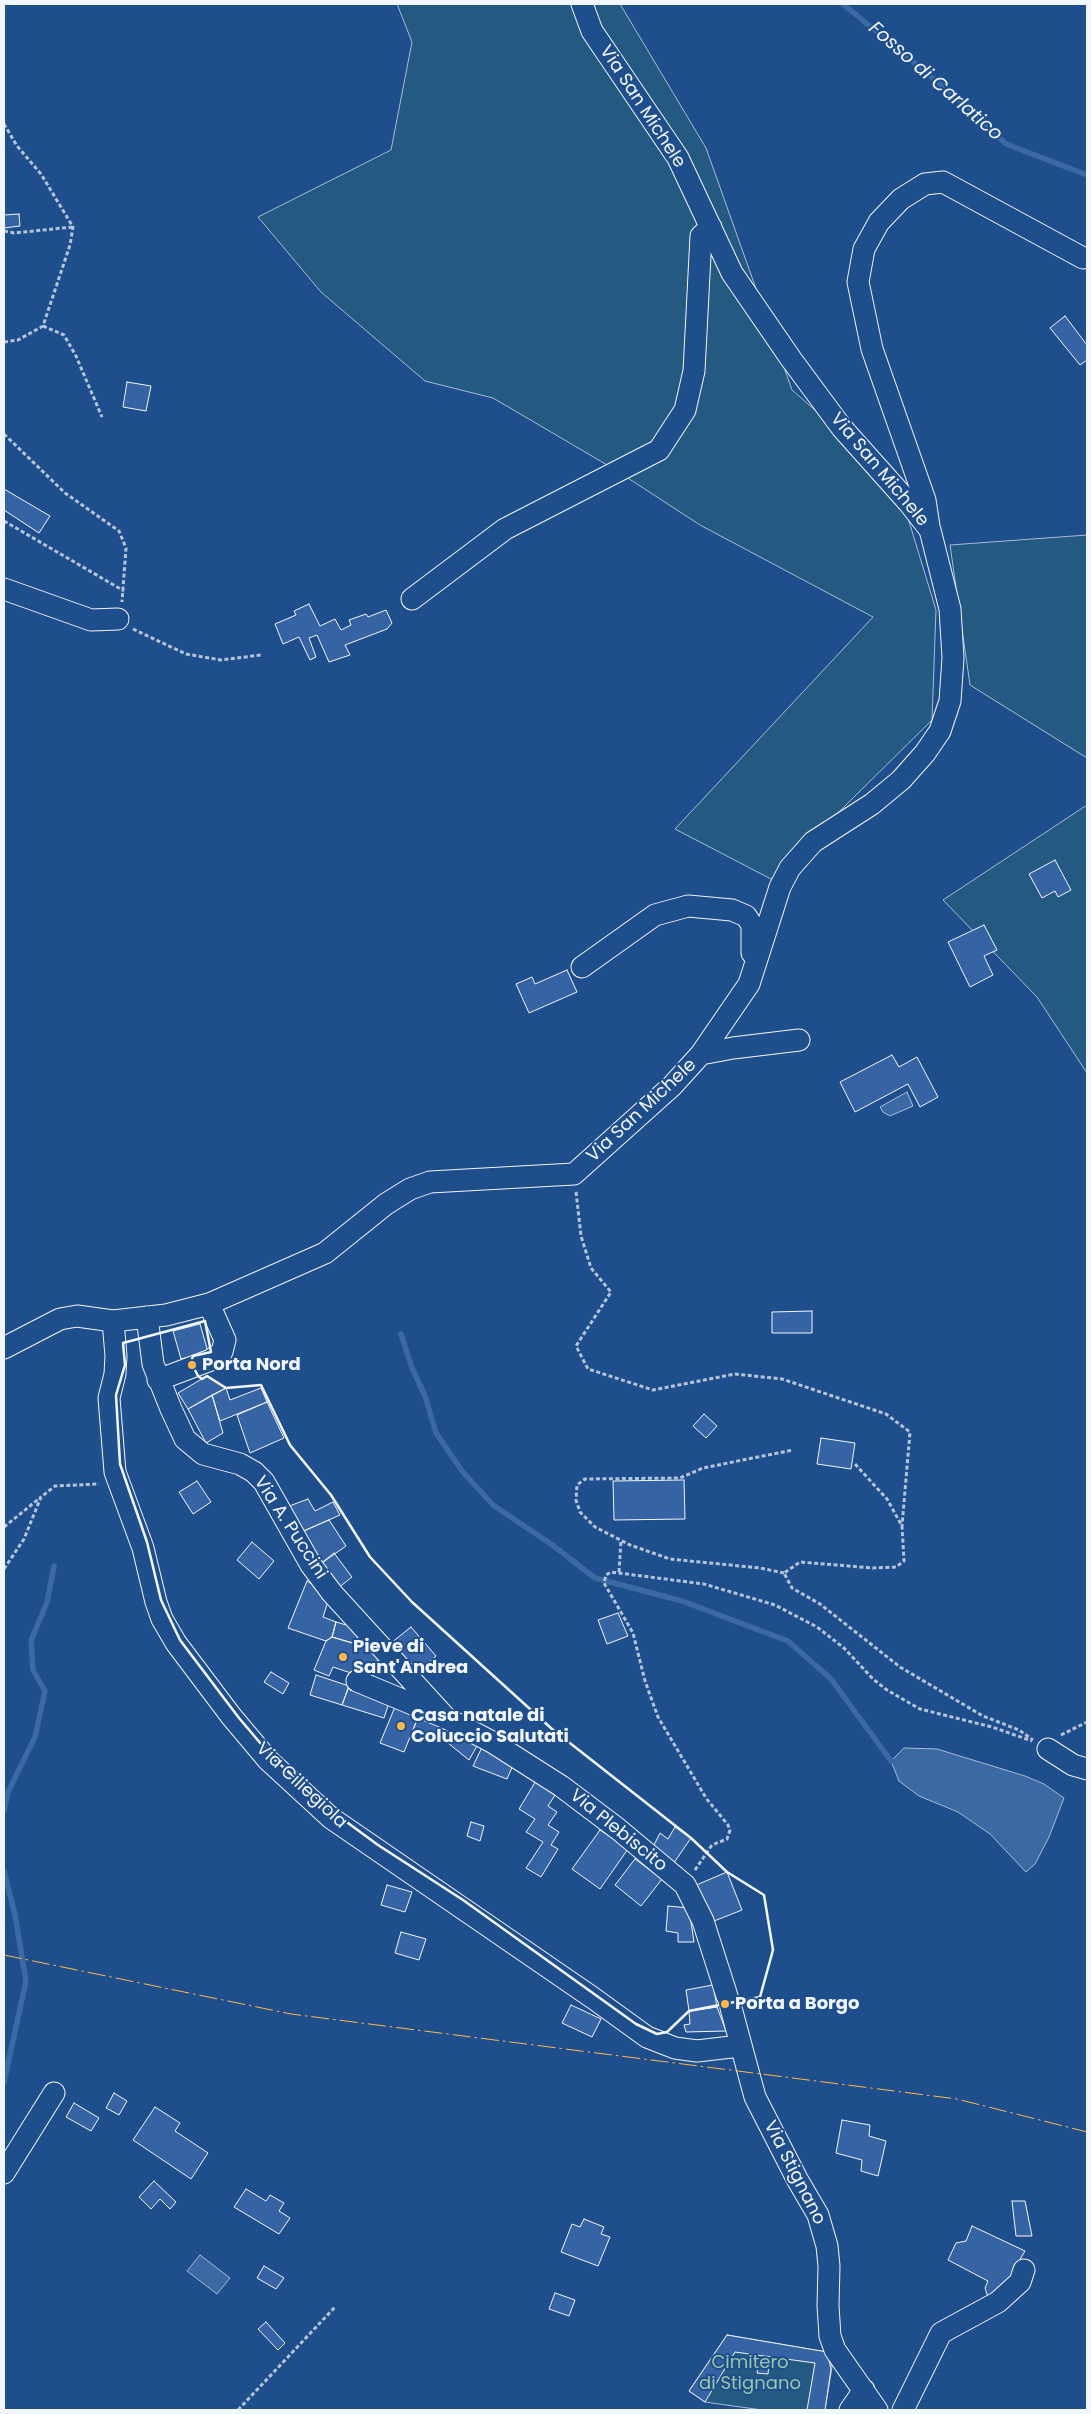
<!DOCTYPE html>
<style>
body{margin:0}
#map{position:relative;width:1091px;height:2414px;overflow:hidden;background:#1f4e8c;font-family:Poppins,sans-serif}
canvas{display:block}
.frame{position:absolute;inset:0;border:5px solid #f2f6ff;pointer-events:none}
</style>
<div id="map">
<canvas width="1091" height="2414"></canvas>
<div class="frame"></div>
</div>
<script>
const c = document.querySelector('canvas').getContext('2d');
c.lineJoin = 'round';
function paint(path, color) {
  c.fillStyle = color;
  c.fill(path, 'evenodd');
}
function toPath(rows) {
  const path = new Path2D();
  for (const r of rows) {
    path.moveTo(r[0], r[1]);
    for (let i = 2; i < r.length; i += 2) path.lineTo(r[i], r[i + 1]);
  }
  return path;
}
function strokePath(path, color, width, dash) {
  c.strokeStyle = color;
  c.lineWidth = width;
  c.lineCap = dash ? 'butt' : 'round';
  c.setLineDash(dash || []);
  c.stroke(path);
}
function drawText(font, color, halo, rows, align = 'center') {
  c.font = font + ' Poppins,sans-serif';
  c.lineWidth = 4;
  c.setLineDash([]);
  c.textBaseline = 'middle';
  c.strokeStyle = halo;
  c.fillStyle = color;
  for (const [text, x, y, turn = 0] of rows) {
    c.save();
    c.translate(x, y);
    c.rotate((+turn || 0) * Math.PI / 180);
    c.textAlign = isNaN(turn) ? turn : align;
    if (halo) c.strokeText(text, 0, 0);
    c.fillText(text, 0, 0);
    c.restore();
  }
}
const green = toPath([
 [397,4,620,4,706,148,792,390,897,482,936,610,932,720,771,879,675,829,873,617,700,525,614,469,493,398,425,381,321,292,258,217,391,150,412,42,397,4],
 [1087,535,1087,758,970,685,950,545,1087,535],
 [1087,805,1087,1073,1037,997,943,900,1087,805],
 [727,2335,827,2352,832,2367,825,2410,762,2410,705,2402,689,2391,727,2335]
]);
paint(green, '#245a82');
strokePath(green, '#a8bbd7', 1);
const water = toPath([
 [907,1092,913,1106,890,1116,883,1112,880,1107,907,1092],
 [904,1748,937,1749,1025,1776,1044,1784,1064,1798,1049,1837,1035,1864,1026,1872,990,1834,958,1812,919,1796,899,1781,891,1761,904,1748],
 [200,2255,230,2278,217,2294,187,2271,200,2255]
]);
paint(water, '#3b69a3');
strokePath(water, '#a8bbd7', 1);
strokePath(toPath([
 [843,4,969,108,1006,144,1087,175],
 [401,1334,412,1368,425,1396,436,1433,462,1471,493,1505,551,1544,595,1578,682,1601,788,1641,831,1679,891,1761],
 [4,1810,8,1792,35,1737,45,1691,33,1670,31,1641,47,1602,54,1566],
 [4,1871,15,1915,26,1981,4,2082]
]), '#3b69a3', 5.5);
const building = toPath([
 [19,214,20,226,4,228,4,215,19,214],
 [1065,316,1087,345,1087,360,1080,365,1050,328,1065,316],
 [127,382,151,386,146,411,123,407,127,382],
 [4,489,50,516,39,533,4,510,4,489],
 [309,604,320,626,335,619,341,630,351,625,349,620,366,614,368,617,386,610,392,623,387,629,345,645,350,655,329,662,317,635,309,638,316,657,310,660,299,637,283,644,275,624,296,615,294,611,309,604],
 [1055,860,1071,890,1058,897,1055,891,1042,898,1029,874,1055,860],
 [984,925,997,950,984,956,993,975,970,987,948,942,984,925],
 [567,970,577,992,529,1013,516,984,532,977,535,984,567,970],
 [892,1055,899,1067,917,1057,938,1097,920,1107,908,1084,855,1112,840,1082,892,1055],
 [812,1311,812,1333,772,1333,772,1312,812,1311],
 [200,1324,208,1352,181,1359,173,1331,200,1324],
 [207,1376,226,1388,188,1409,178,1393,207,1376],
 [226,1388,230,1400,261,1388,267,1402,220,1421,212,1395,226,1388],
 [212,1395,223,1433,206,1443,188,1409,212,1395],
 [267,1402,284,1438,250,1453,237,1415,267,1402],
 [704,1414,717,1426,706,1438,693,1426,704,1414],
 [821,1438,855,1443,851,1469,817,1464,821,1438],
 [684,1480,685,1519,614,1520,613,1481,684,1480],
 [197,1481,211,1502,193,1514,179,1492,197,1481],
 [308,1499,315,1511,333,1502,340,1515,299,1533,284,1508,308,1499],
 [329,1520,346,1546,319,1565,299,1533,329,1520],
 [252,1542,274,1561,259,1579,237,1560,252,1542],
 [334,1553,352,1577,337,1589,319,1565,334,1553],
 [307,1581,330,1595,323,1617,336,1622,332,1637,326,1641,288,1628,307,1581],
 [618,1613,628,1636,607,1644,598,1620,618,1613],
 [336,1622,360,1629,356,1644,332,1637,336,1622],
 [411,1627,436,1656,417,1673,391,1643,411,1627],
 [332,1637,380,1651,372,1680,333,1667,329,1676,314,1670,326,1641,332,1637],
 [271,1672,289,1683,283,1694,264,1682,271,1672],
 [316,1675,349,1686,342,1705,310,1695,316,1675],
 [349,1686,390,1700,384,1718,342,1705,349,1686],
 [397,1702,421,1710,404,1752,380,1743,397,1702],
 [421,1710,444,1721,436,1740,413,1730,421,1710],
 [454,1722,481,1739,469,1760,443,1739,454,1722],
 [485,1741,516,1758,507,1779,473,1766,485,1741],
 [537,1779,557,1792,548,1806,557,1812,548,1825,559,1832,551,1845,558,1849,541,1877,526,1868,543,1842,526,1832,535,1819,519,1809,537,1779],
 [471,1822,484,1826,480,1841,467,1836,471,1822],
 [675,1827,691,1838,671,1867,653,1847,660,1833,668,1839,675,1827],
 [600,1830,628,1849,600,1889,572,1869,600,1830],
 [635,1859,662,1879,641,1906,615,1885,635,1859],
 [727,1872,742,1910,709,1923,694,1886,727,1872],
 [387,1885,412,1892,405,1912,381,1905,387,1885],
 [668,1906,689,1908,694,1942,678,1942,678,1933,666,1931,668,1906],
 [401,1932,426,1939,419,1960,395,1953,401,1932],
 [713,1985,717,2007,689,2011,686,1990,713,1985],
 [571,2005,601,2019,592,2037,562,2023,571,2005],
 [717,2007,726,2031,686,2032,684,2025,690,2024,689,2011,717,2007],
 [114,2093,127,2101,119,2115,106,2108,114,2093],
 [74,2103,99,2118,91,2131,66,2117,74,2103],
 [155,2107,180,2123,175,2131,208,2153,191,2179,133,2140,155,2107],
 [842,2120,870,2125,869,2136,886,2141,878,2176,861,2171,862,2160,836,2153,842,2120],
 [154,2181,176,2202,170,2209,160,2199,151,2209,139,2197,154,2181],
 [246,2189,266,2201,270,2195,284,2203,279,2211,290,2218,279,2234,234,2207,246,2189],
 [1012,2201,1025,2201,1032,2236,1016,2236,1012,2201],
 [584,2219,604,2227,601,2234,610,2237,598,2266,561,2252,572,2224,580,2227,584,2219],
 [972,2226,1025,2251,1002,2290,989,2300,985,2288,988,2281,948,2260,956,2243,966,2241,972,2226],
 [264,2266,284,2278,276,2289,257,2278,264,2266],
 [555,2293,575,2300,569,2316,549,2309,555,2293],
 [266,2322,285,2343,278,2350,258,2329,266,2322],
 [727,2335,827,2352,831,2369,825,2410,807,2410,815,2363,735,2352,705,2402,689,2391,727,2335],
 [759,2362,769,2364,768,2374,757,2373,759,2362]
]);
paint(building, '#3563a3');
strokePath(building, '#f2f6ff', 1);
const minor = toPath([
 [929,526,925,500,872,349,858,282,864,249,879,222,901,199,925,184,943,182,1083,258],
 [4,589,91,620,118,619],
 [412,599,505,529,659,450,685,410,694,371,701,236,711,227],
 [582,967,655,915,688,906,732,910,746,916,752,925,752,953],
 [701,1054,733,1048,799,1040],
 [147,1317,153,1364,171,1409,185,1439,203,1454,240,1464,254,1472,264,1482,311,1565,332,1593,446,1718],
 [113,1321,116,1356,115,1374,109,1398,115,1472,143,1548,156,1602,162,1619,176,1643,231,1716,268,1760,331,1818,593,1998,647,2037,675,2048,697,2051,740,2046],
 [4,1348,60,1319,77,1316,113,1321,166,1315,209,1304,325,1253,386,1204,410,1189,430,1182,574,1174,672,1086,701,1054,749,984,780,887,790,868,813,842,872,804,901,780,925,753,940,731,950,701,953,658,950,609,930,530,909,503,842,428,791,359,732,273,678,158,592,31,582,4],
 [158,1380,211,1360,222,1352,225,1340,209,1304],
 [357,1681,446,1718,492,1742,561,1786,618,1829,685,1885,703,1921,727,1996],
 [1048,1749,1073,1765,1087,1769],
 [731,2008,755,2097,797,2179,818,2215,827,2246,829,2266,828,2306,830,2336,835,2350,877,2410],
 [4,2173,54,2093],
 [850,2410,864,2390],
 [903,2410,941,2333,998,2302,1020,2282,1024,2270]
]);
strokePath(minor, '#f2f6ff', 23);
strokePath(toPath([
 [4,124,17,146,41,174,73,227,70,245,43,326],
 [4,231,14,233,73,227],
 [43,326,64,335,76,356,102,417],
 [4,342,18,340,43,326],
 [4,434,65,493,119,531,126,548,122,602],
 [4,521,124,591],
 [133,629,186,654,221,660,261,655],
 [576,1192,581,1236,591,1268,611,1292,576,1346,588,1369,653,1390,735,1374,782,1379,886,1414,910,1432,902,1526],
 [855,1464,887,1499,902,1526,904,1561,896,1567,873,1568,800,1562,784,1573,792,1588,820,1604,900,1667,983,1716,1019,1730,1033,1740],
 [4,1527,41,1497],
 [4,1569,24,1539,41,1497,55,1486,99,1484],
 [619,1572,621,1540],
 [784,1573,760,1568,670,1559,630,1545,595,1527,580,1512,576,1500,577,1485,585,1479,680,1478,703,1468,793,1450],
 [1061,1735,1087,1722],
 [695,1870,712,1845,727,1839,730,1830,728,1825,706,1798,658,1717,645,1681,633,1633,604,1583,606,1575,611,1572,704,1584,775,1605,817,1627,844,1648,873,1679,887,1690,920,1709,992,1727,1032,1741],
 [238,2410,335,2307]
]), '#b3c4dc', 3, [4, 2.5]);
strokePath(minor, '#1f4e8c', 21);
strokePath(toPath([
 [205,1321,211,1352,193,1356,191,1362,198,1376,202,1379,207,1376,226,1388,261,1385,290,1445,331,1495,370,1557,412,1602,552,1729,691,1838,727,1872,764,1895,773,1950,760,1997,689,2011,667,2032,657,2034,636,2024,463,1900,378,1845,333,1812,272,1757,239,1718,180,1640,161,1600,147,1542,120,1464,116,1395,125,1365,123,1343,205,1321]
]), '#f2f6ff', 2.5);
strokePath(toPath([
 [4,1955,291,2014,957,2099,1087,2132]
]), '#ffb74d', 1, [18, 4, 2.5, 4]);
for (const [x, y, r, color] of [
 [192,1365,5,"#ffb74d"],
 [343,1657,5,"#ffb74d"],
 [401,1726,5,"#ffb74d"],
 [725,2004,5,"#ffb74d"]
]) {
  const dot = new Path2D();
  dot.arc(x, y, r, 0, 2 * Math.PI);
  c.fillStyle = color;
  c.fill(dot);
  strokePath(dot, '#1f4e8c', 2);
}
drawText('18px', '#f2f6ff', '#1f4e8c', [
 ["Via San Michele",642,107,57],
 ["Via San Michele",879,470,50],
 ["Via San Michele",642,1111,-43],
 ["Via A. Puccini",290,1528,57],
 ["Via Ciliegiola",301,1786,43],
 ["Via Plebiscito",618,1831,39],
 ["Via Stignano",794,2173,63]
]);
drawText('bold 18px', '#f2f6ff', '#1f4e8c', [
 ["Porta Nord",202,1365],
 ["Pieve di",353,1647],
 ["Sant'Andrea",353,1668],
 ["Casa natale di",411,1716],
 ["Coluccio Salutati",411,1737],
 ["Porta a Borgo",735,2004]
], 'left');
drawText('18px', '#97c8a6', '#1f4e8c', [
 ["Cimitero",750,2363],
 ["di Stignano",750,2384]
]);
drawText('italic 19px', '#f2f6ff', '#1f4e8c', [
 ["Fosso di Carlatico",935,82,41]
]);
</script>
